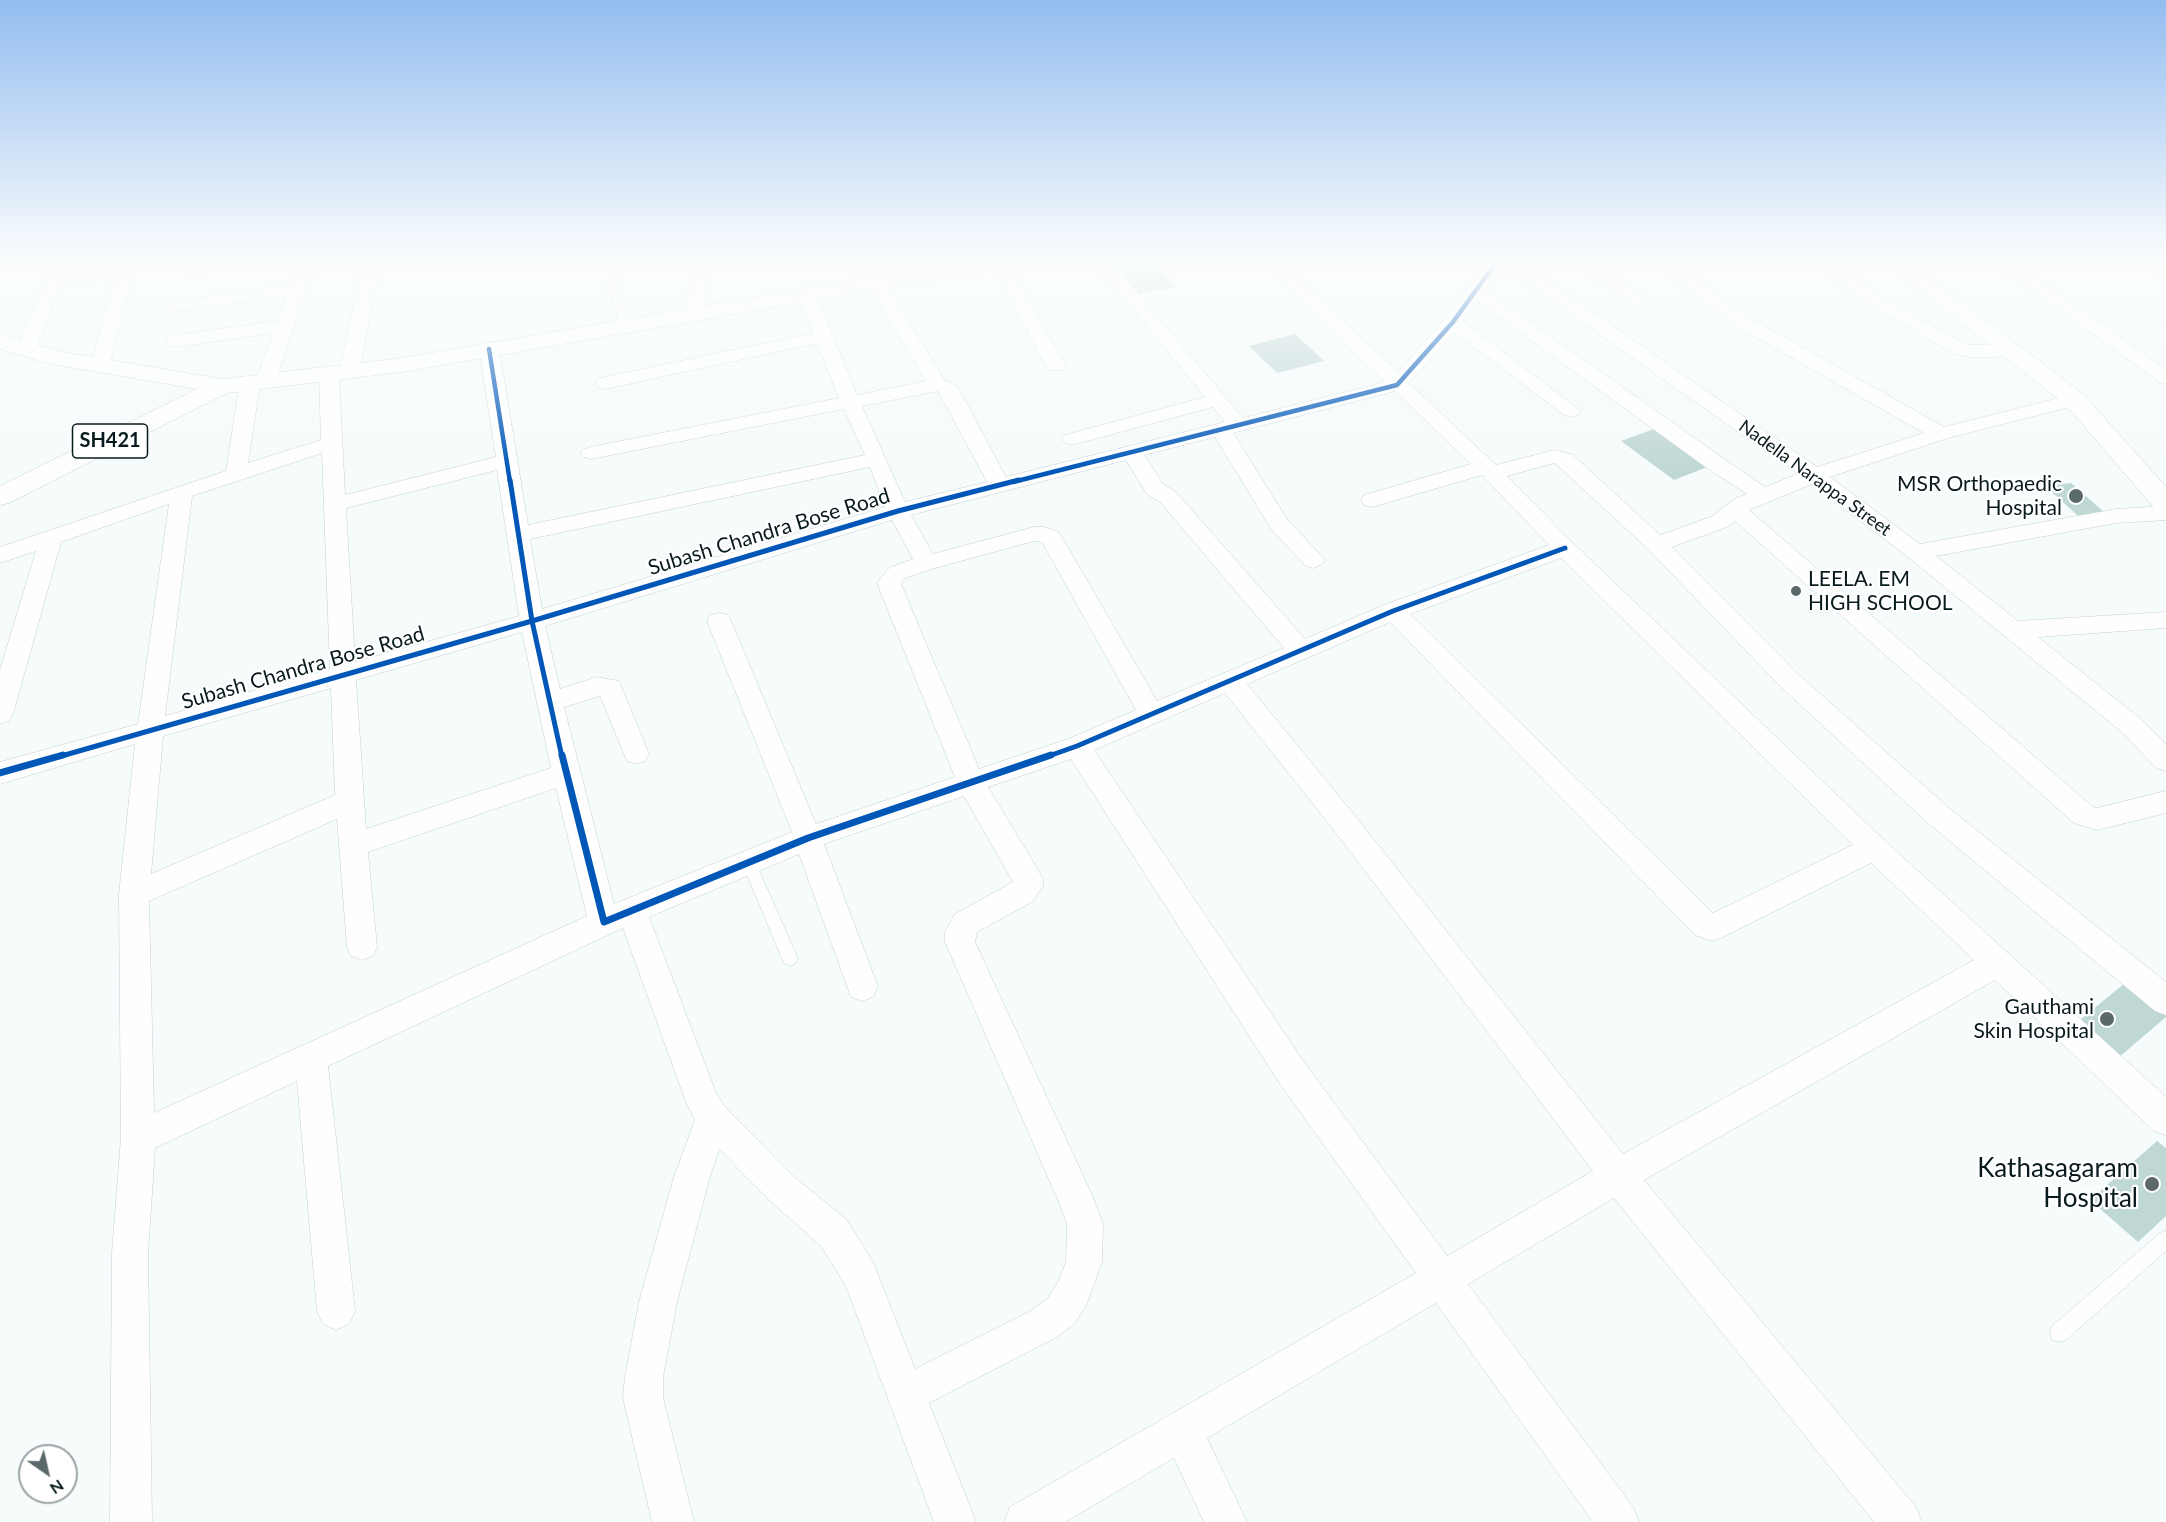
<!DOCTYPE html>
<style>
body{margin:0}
#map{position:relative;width:2166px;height:1522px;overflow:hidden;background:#f6fbfb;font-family:Lato,sans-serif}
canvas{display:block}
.north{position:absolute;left:18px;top:1444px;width:60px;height:60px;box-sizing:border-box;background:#fff;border:2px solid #9ca3a5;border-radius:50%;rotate:146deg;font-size:16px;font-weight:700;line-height:24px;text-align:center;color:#081a1d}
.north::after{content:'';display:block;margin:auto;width:21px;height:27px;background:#5b696b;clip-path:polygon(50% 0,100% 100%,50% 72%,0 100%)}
</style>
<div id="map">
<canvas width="2166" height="1522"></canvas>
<div class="north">N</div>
</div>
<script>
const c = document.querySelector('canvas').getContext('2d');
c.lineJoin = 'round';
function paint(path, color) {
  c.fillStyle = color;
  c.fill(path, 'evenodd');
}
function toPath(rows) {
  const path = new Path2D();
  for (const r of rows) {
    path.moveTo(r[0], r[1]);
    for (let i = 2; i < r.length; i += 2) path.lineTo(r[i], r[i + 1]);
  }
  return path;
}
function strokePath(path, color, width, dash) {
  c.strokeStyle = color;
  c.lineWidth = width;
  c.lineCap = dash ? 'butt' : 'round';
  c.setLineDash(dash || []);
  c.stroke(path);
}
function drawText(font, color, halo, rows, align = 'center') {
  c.font = font + ' Lato,sans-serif';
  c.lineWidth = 4.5;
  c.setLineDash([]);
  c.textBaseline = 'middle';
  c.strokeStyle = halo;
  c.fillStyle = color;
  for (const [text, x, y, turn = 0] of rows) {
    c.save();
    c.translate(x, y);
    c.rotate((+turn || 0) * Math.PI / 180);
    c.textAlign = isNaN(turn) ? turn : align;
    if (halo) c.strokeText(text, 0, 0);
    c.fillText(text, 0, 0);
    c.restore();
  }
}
paint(toPath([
 [1110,260,1151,260,1175,287,1139,294],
 [1295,334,1324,361,1277,373,1249,346],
 [1657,428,1710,466,1674,480,1621,441],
 [2071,483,2113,520,2086,523,2045,486],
 [2125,983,2166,1014,2166,1017,2118,1058,2075,1024],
 [2157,1141,2166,1148,2166,1216,2138,1242,2090,1200]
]), '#bfd7d5');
const service = toPath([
 [615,260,624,260,618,268,616,289,630,325,625,328,620,325,608,289,610,268,615,260],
 [749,857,754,859,756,863,798,959,795,964,790,966,785,964,782,959,742,863,744,859,749,857],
 [2166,1230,2166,1251,2066,1340,2059,1342,2052,1340,2050,1333,2052,1326,2160,1233,2166,1230]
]);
const minor = toPath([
 [216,260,270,260,261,265,196,273,190,272,187,268,190,264,216,260],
 [299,260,317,260,276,380,273,384,260,384,248,463,321,440,319,375,322,371,329,369,336,371,339,375,345,495,496,457,479,349,482,345,489,343,496,345,499,349,528,525,865,455,844,409,591,459,584,457,580,453,584,449,591,447,839,398,817,343,605,389,598,387,595,383,598,379,605,377,813,333,798,294,801,290,807,289,813,290,816,294,857,395,926,381,867,283,870,279,876,278,882,279,885,283,945,381,953,383,960,391,1006,477,1225,422,1213,407,1072,445,1065,443,1062,439,1065,435,1205,397,1092,260,1110,260,1243,418,1385,382,1260,260,1279,260,1398,372,1446,318,1489,260,1517,260,1817,467,1924,433,1729,322,1651,260,1671,260,1743,314,1944,427,2075,394,2082,396,2085,400,2082,404,1948,438,1830,477,1920,544,2116,509,2166,506,2166,520,2116,523,1936,556,2018,621,2166,612,2166,628,2038,637,2142,720,2166,744,2166,771,2156,768,2124,734,1908,557,1812,484,1749,510,2093,807,2097,808,2166,791,2166,813,2097,830,2074,823,1735,521,1727,527,1672,547,1798,674,1949,808,2166,982,2166,1015,2155,1011,1929,824,1780,686,1648,549,1557,465,1554,463,1507,476,1573,543,1884,840,2166,1097,2166,1135,2154,1131,1995,980,1644,1180,1916,1507,1922,1522,1874,1522,1614,1198,1468,1284,1633,1507,1639,1522,1593,1522,1436,1303,1207,1438,1247,1522,1204,1522,1174,1458,1065,1522,1004,1522,1010,1507,1416,1273,1280,1084,1071,759,988,787,1038,870,1043,879,1043,886,1032,902,977,932,975,942,1092,1195,1103,1224,1102,1262,1086,1306,1074,1324,1057,1337,929,1403,976,1522,934,1522,846,1286,821,1246,769,1200,719,1149,709,1180,677,1302,663,1377,663,1398,694,1522,652,1522,623,1398,625,1377,639,1302,673,1180,695,1120,686,1102,623,928,328,1066,355,1311,349,1324,336,1330,323,1324,317,1311,297,1081,155,1148,148,1253,152,1522,110,1522,112,1253,121,1138,119,894,135,744,0,784,0,762,138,724,169,504,61,542,13,714,9,721,0,724,0,670,36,551,0,563,0,547,226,471,240,382,243,378,257,378,273,333,175,347,168,345,166,341,168,337,175,335,277,321,286,296,169,312,163,311,160,307,163,303,169,302,290,285,299,260],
 [1502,266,1798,474,1765,487,1720,456,1485,290,1502,266],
 [1477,301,1704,466,1747,494,1736,498,1711,517,1660,535,1573,455,1555,450,1496,465,1409,383,1454,332,1564,415,1571,417,1578,415,1581,411,1463,321,1477,301],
 [938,391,987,482,905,502,862,406,938,391],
 [1395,391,1471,464,1364,495,1361,500,1364,505,1372,507,1482,475,1549,545,1384,605,1305,639,1176,492,1163,484,1144,455,1215,437,1271,529,1305,565,1313,568,1321,565,1325,560,1287,519,1233,433,1395,391],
 [322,453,330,669,165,716,192,496,322,453],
 [1126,460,1147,494,1160,502,1284,648,1157,701,1059,532,1044,527,1034,527,933,554,911,515,1126,460],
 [870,467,885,507,542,609,530,539,870,467],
 [497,470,519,616,355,662,346,508,497,470],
 [892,520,913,559,889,568,877,583,955,777,816,824,731,621,728,615,719,613,710,615,707,621,792,832,614,904,564,707,600,696,627,761,636,764,645,761,649,754,619,681,597,677,560,689,545,626,892,520],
 [1034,541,1042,542,1136,710,1068,739,979,769,901,584,905,578,935,568,1034,541],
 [1561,558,1853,845,1713,913,1410,614,1561,558],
 [1390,622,1695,935,1712,941,1723,937,1871,863,1974,960,1623,1154,1356,817,1247,684,1390,622],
 [522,632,551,768,366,829,356,680,522,632],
 [331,688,335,795,151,874,163,736,331,688],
 [1225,693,1336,833,1593,1171,1447,1256,1304,1062,1094,750,1225,693],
 [556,788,587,916,154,1113,149,901,337,819,347,947,351,956,362,960,373,956,377,947,368,852,556,788],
 [964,796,1013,882,955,914,945,932,945,942,1058,1200,1067,1224,1066,1262,1058,1282,1048,1298,1031,1311,915,1369,873,1262,847,1220,793,1176,725,1107,716,1093,649,917,799,854,851,997,862,1001,873,997,878,987,824,844,964,796],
 [689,260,707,260,706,313,704,317,697,319,690,317,688,313,689,260],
 [991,260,1008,262,1066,366,1063,370,1049,370,1046,366,990,262,991,260],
 [1571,260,1592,260,1647,300,1644,304,1638,305,1632,304,1571,260],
 [1811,260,1832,260,1880,296,1966,345,2012,344,2019,346,2022,350,2019,354,2012,356,1973,358,1953,353,1868,304,1811,260],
 [1990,260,2011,260,2166,369,2166,384,2159,382,1990,260],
 [2144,260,2166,260,2166,273,2160,272,2144,260],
 [121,265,131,267,134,271,108,370,94,370,91,366,115,276,68,284,59,288,36,349,33,353,26,355,19,353,16,349,45,281,64,274,121,265],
 [369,270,375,271,378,275,359,373,356,377,349,379,342,377,339,373,360,275,363,271,369,270]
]);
const tertiary = toPath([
 [1882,260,1906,260,2084,395,2166,487,2166,512,2156,510,2066,405,1882,260]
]);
const primary = toPath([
 [972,260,1021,260,1019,265,1011,266,402,372,227,393,9,503,0,505,0,486,197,389,51,364,0,349,0,335,62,352,222,379,402,358,972,260]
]);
strokePath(service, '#c5d0d2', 1);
strokePath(minor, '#c5d0d2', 1);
strokePath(tertiary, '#c5d0d2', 1);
strokePath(primary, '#c5d0d2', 1);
paint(service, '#fefefe');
paint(minor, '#fefefe');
paint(tertiary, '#fefefe');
paint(primary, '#fefefe');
strokePath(toPath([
 [489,349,510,482],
 [1013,482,1397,385,1453,322,1498,260]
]), '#0057b8', 4.5);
strokePath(toPath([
 [510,480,532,621,562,757],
 [58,757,532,621,898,511,1019,480],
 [1046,757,1077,746,1393,611,1565,548]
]), '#0057b8', 5);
strokePath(toPath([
 [562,755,604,922,808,838,1051,755],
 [0,773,63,755]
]), '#0057b8', 7);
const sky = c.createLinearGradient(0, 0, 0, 473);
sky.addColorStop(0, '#93bdf0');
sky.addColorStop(0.55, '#fbfdfd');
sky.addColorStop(1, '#fbfdfd00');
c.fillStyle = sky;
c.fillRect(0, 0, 2166, 473);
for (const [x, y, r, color] of [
 [2076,496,8,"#5b696b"],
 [1796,591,6,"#5b696b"],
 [2107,1019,8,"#5b696b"],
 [2152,1184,8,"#5b696b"]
]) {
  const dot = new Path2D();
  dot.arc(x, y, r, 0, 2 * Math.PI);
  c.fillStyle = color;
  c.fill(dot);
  strokePath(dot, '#fff', 2);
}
drawText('18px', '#081a1d', '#fff', [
 ["Nadella Narappa Street",1815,478,36]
]);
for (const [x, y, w] of [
 [110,441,75]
]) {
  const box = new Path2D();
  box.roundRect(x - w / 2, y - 17, w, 34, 4.5);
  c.fillStyle = '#fff';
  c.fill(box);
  strokePath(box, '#081a1d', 1.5);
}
drawText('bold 20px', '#081a1d', null, [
 ["SH421",110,441]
]);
drawText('21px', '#081a1d', '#fff', [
 ["MSR Orthopaedic",2062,484],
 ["Hospital",2062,508],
 ["LEELA. EM",1808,579,"left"],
 ["HIGH SCHOOL",1808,603,"left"],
 ["Gauthami",2094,1007],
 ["Skin Hospital",2094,1031]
], 'right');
drawText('21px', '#081a1d', '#fff', [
 ["Subash Chandra Bose Road",769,532,-17],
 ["Subash Chandra Bose Road",303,668,-16]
]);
drawText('26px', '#081a1d', '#fff', [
 ["Kathasagaram",2138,1169],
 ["Hospital",2138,1199]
], 'right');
</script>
